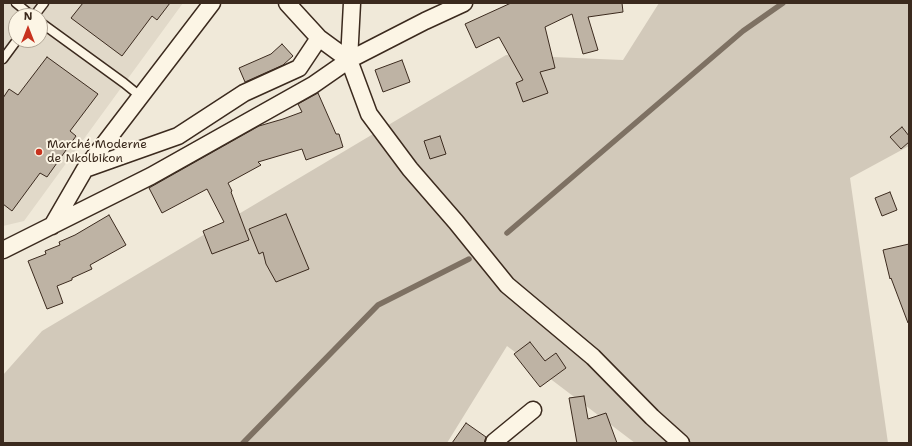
<!DOCTYPE html>
<meta charset="utf-8">
<style>
body{margin:0}
#map{position:relative;width:912px;height:446px;overflow:hidden;background:#f0e9d9;font-family:"Shantell Sans",sans-serif}
canvas{display:block}
.frame{position:absolute;inset:0;border:4px solid #3b2a1e;pointer-events:none}
.north{position:absolute;left:8px;top:8px;width:40px;height:40px;box-sizing:border-box;background:#fcf5e5;border:1px solid #afa495;border-radius:50%;rotate:0deg;font-size:11px;font-weight:700;line-height:16px;text-align:center;color:#3b2a1e}
.north::after{content:'';display:block;margin:auto;width:14px;height:18px;background:#c8321e;clip-path:polygon(50% 0,100% 100%,50% 72%,0 100%)}
</style>
<div id="map">
<canvas width="912" height="446"></canvas>
<div class="frame"></div>
<div class="north">N</div>
</div>
<script>
const c = document.querySelector('canvas').getContext('2d');
c.lineJoin = 'round';
function paint(path, color) {
  c.fillStyle = color;
  c.fill(path, 'evenodd');
}
function toPath(rows) {
  const path = new Path2D();
  for (const r of rows) {
    path.moveTo(r[0], r[1]);
    for (let i = 2; i < r.length; i += 2) path.lineTo(r[i], r[i + 1]);
  }
  return path;
}
function strokePath(path, color, width, dash) {
  c.strokeStyle = color;
  c.lineWidth = width;
  c.lineCap = dash ? 'butt' : 'round';
  c.setLineDash(dash || []);
  c.stroke(path);
}
function drawText(font, color, halo, rows, align = 'center') {
  c.font = font + ' "Shantell Sans",sans-serif';
  c.lineWidth = 4;
  c.setLineDash([]);
  c.textBaseline = 'middle';
  c.strokeStyle = halo;
  c.fillStyle = color;
  for (const [text, x, y, turn = 0] of rows) {
    c.save();
    c.translate(x, y);
    c.rotate((+turn || 0) * Math.PI / 180);
    c.textAlign = isNaN(turn) ? turn : align;
    if (halo) c.strokeText(text, 0, 0);
    c.fillText(text, 0, 0);
    c.restore();
  }
}
paint(toPath([
 [3,3,183,3,24,221,3,226],
 [16,16,40,16,40,40,16,40]
]), '#e1d9c9');
paint(toPath([
 [659,3,909,3,909,146,850,178,888,443,635,443,507,346,447,443,3,443,3,375,42,331,506,55,623,60]
]), '#d2c9ba');
strokePath(toPath([
 [507,233,743,31,783,3],
 [243,443,378,305,469,259]
]), '#7e7163', 5.5);
const building = toPath([
 [83,3,170,3,157,20,152,16,122,56,71,18,83,3],
 [511,3,622,3,623,12,588,17,598,50,583,54,572,14,545,27,555,68,540,72,548,93,523,102,516,83,523,80,499,37,476,48,465,24,511,3],
 [282,44,293,56,283,65,245,82,239,68,271,54,282,44],
 [47,57,98,94,70,131,76,136,47,177,40,173,12,211,3,204,3,98,9,89,18,95,47,57],
 [402,60,410,82,383,92,375,70,402,60],
 [318,93,336,134,339,134,343,147,306,160,302,149,258,162,261,165,228,183,232,191,231,192,249,240,212,254,203,231,224,222,207,189,162,213,149,188,259,126,283,119,302,112,298,104,318,93],
 [902,127,909,136,909,142,901,149,890,137,902,127],
 [440,136,446,154,430,159,424,141,440,136],
 [890,192,897,210,882,216,875,198,890,192],
 [286,214,309,269,276,282,266,264,263,252,259,254,249,229,286,214],
 [109,215,126,245,90,265,92,269,72,278,72,280,57,286,63,303,47,309,28,261,46,254,45,251,60,245,59,242,75,235,109,215],
 [909,244,909,322,908,323,891,278,890,279,883,250,909,244],
 [530,342,545,361,556,353,566,368,540,387,514,354,530,342],
 [584,396,588,419,606,413,617,443,577,443,569,398,584,396],
 [466,423,486,437,484,443,452,443,466,423]
]);
paint(building, '#beb3a4');
strokePath(building, '#3b2a1e', 1);
const lane = toPath([
 [16,3,32,16],
 [34,16,44,3],
 [40,22,124,83,140,96],
 [3,59,17,40]
]);
const street = toPath([
 [287,3,319,38,349,60],
 [352,3,349,60,369,114,410,169,456,222,507,285,593,357,652,417,681,443],
 [85,169,178,136,244,93,299,68,319,38],
 [52,226,85,169,212,3],
 [3,250,151,176,313,85,349,60,425,21,464,3],
 [494,443,494,442,533,410]
]);
strokePath(lane, '#3b2a1e', 11);
strokePath(street, '#3b2a1e', 19);
strokePath(lane, '#fcf5e5', 8);
strokePath(street, '#fcf5e5', 16);
for (const [x, y, r, color] of [
 [39,152,4,"#c8321e"]
]) {
  const dot = new Path2D();
  dot.arc(x, y, r, 0, 2 * Math.PI);
  c.fillStyle = color;
  c.fill(dot);
  strokePath(dot, '#fcf5e5', 1.5);
}
drawText('12px', '#3b2a1e', '#fcf5e5', [
 ["Marché Moderne",47,145],
 ["de Nkolbikon",47,159]
], 'left');
</script>
